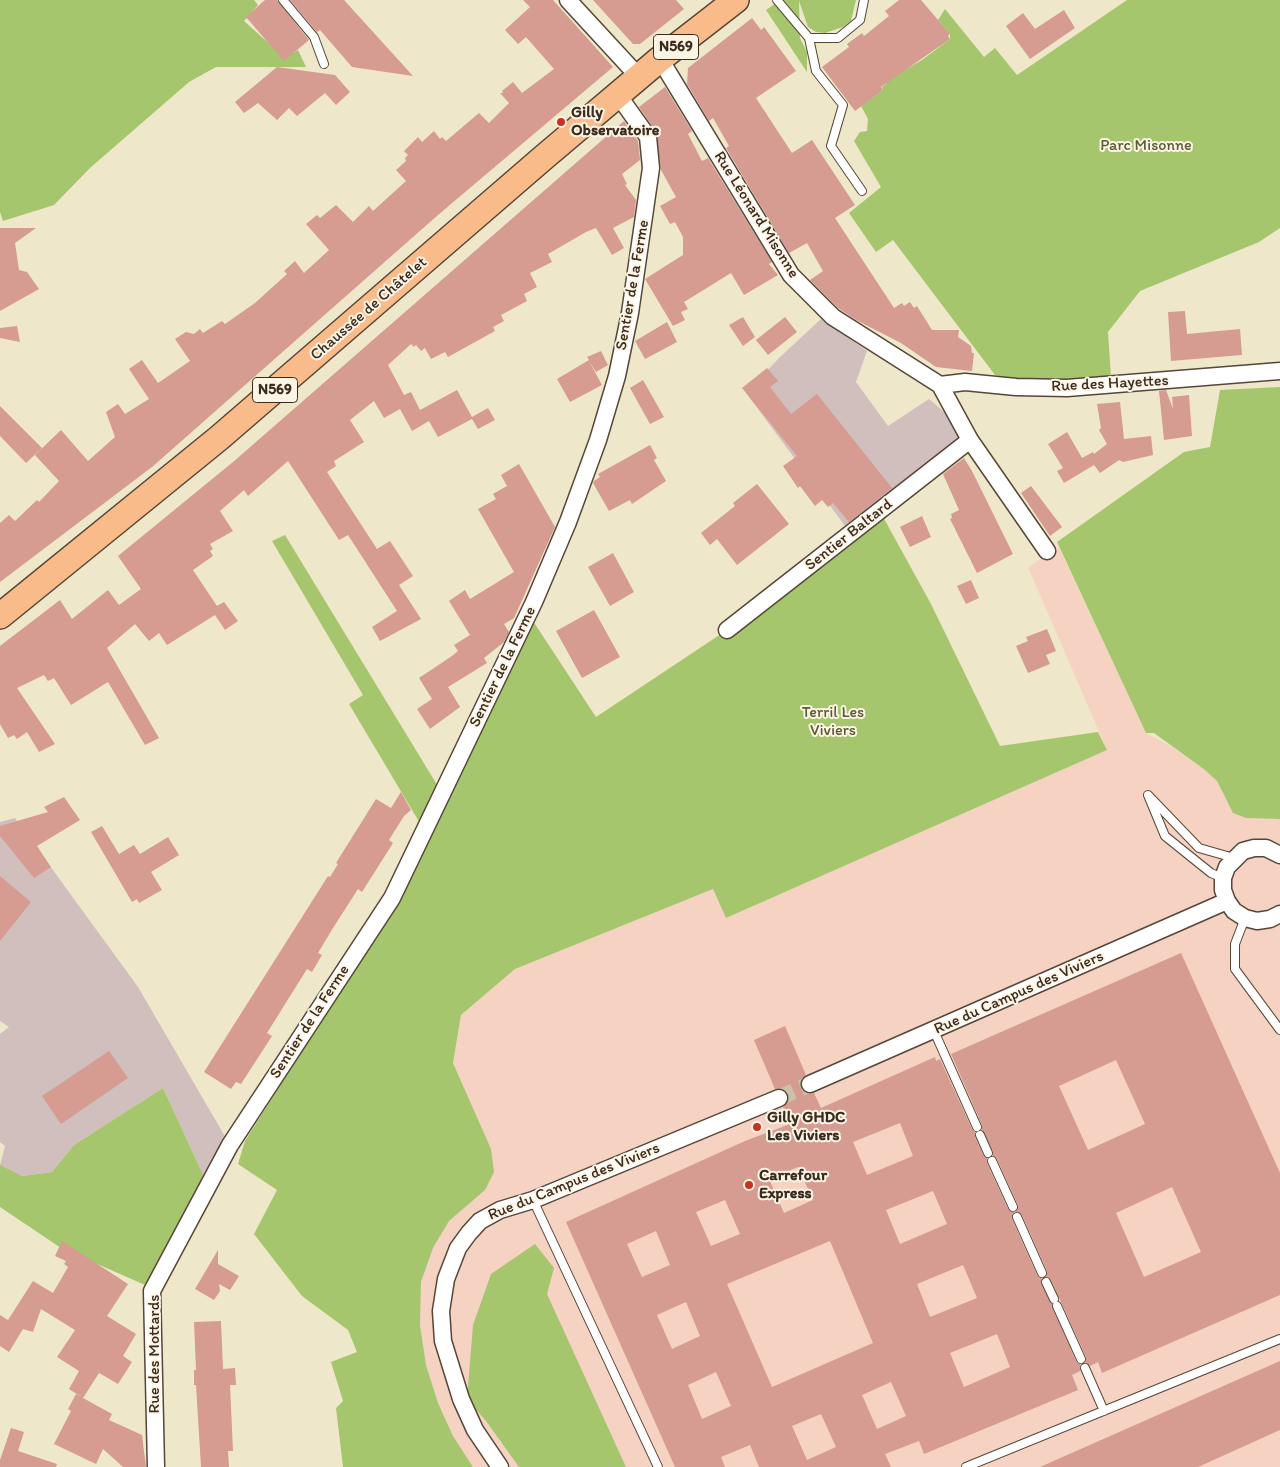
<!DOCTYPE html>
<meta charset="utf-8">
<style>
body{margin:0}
canvas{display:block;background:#efe7ca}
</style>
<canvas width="1280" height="1467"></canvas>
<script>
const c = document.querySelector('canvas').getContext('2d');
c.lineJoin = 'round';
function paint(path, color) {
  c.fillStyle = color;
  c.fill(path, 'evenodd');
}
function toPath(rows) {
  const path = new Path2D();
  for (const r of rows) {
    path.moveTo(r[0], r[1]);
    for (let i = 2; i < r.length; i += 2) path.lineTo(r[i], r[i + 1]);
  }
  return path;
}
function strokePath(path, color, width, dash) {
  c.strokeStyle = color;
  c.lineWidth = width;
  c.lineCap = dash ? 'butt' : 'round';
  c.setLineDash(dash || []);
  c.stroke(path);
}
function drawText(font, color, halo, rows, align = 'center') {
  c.font = font + ' Itim,sans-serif';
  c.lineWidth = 4;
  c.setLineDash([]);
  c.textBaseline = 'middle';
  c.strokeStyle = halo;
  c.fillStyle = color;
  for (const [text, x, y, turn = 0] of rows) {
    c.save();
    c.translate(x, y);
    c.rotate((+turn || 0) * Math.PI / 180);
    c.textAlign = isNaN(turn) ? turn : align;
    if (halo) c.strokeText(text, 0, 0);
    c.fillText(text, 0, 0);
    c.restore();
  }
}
paint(toPath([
 [1059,548,1146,733,1172,747,1205,770,1217,781,1227,801,1246,818,1280,819,1280,1467,473,1467,453,1436,438,1403,426,1365,420,1325,421,1282,433,1248,449,1221,485,1190,491,1149,453,1063,461,1015,515,969,713,889,726,918,1107,750,1028,567]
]), '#f5d2c2');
paint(toPath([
 [821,319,867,351,856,382,888,426,929,399,949,416,959,435,954,453,848,530,746,393,779,358],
 [15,818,138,987,230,1145,205,1179,163,1088,74,1145,52,1172,22,1176,7,1170,0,1165,5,1146,0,1142,0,1034,9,1027,0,1021,0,822]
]), '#d1bfbd');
paint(toPath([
 [0,0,254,0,258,5,244,21,282,55,292,54,298,50,306,67,216,67,189,82,90,168,54,205,3,221,0,212],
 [780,0,856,0,851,21,843,27,825,33,816,32,808,27,799,1,800,38,807,52,807,72,766,10],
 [1127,0,1280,0,1280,228,1259,242,1140,291,1108,332,1111,377,1106,381,1022,381,995,375,893,240,876,252,849,213,881,187,854,141,860,132,867,131,868,119,861,106,883,90,882,87,887,83,886,81,922,60,950,39,950,34,938,20,945,9,984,57,995,48,1017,75],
 [1280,387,1280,819,1246,818,1233,813,1217,781,1205,770,1154,733,1146,733,1057,542,1184,452,1210,447,1220,390],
 [882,515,931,604,1000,746,1098,732,1107,750,726,918,713,889,515,969,461,1015,453,1063,491,1149,494,1172,485,1190,449,1221,433,1248,421,1282,420,1325,426,1365,438,1403,453,1436,473,1467,343,1467,336,1408,343,1401,331,1362,357,1352,348,1330,302,1296,254,1234,277,1190,238,1164,245,1141,404,890,533,621,596,717,727,630],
 [285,535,439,788,421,825,349,704,363,695,272,541],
 [163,1088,205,1179,145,1285,61,1248,0,1207,0,1165,22,1176,52,1172,74,1145],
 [535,1244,554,1268,547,1294,626,1467,519,1467,486,1421,467,1399,473,1325,491,1274]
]), '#a6c66e');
paint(toPath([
 [265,0,277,0,309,40,284,61,246,17],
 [290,0,344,0,413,76,352,67,320,30,317,32],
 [523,0,553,0,613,67,438,215,152,467,0,582,0,523,9,515,15,521,37,500,39,502,59,481,35,455,61,430,88,461,115,437,106,412,118,404,125,414,149,399,129,369,142,360,158,383,190,361,175,339,186,332,194,334,200,329,203,333,222,321,225,324,255,303,287,274,284,271,295,261,304,273,329,250,306,224,317,215,320,218,336,205,353,222,369,206,373,211,406,181,396,170,406,161,405,158,408,155,404,151,418,137,422,142,434,131,440,139,442,137,446,141,479,113,489,123,509,103,500,93,503,93,502,91,513,82,522,93,554,69,526,37,518,44,505,30,530,7],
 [593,0,676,0,684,9,640,44,633,44],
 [899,0,921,0,950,34,948,36,950,39,881,87,883,90,855,111,822,67,849,47,847,44,862,33,864,36,889,16,885,11],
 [1064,10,1075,28,1030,59,1006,26,1023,13,1035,29],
 [752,18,761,30,764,27,796,71,756,98,792,153,812,140,855,205,835,218,894,308,902,303,904,306,910,302,914,308,917,306,932,330,959,330,958,337,971,346,972,353,974,353,972,371,936,367,901,343,856,320,838,308,810,280,823,271,807,243,789,253,726,148,729,146,713,118,709,121,687,84,688,68],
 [277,67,335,75,350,92,336,105,325,93,297,116,289,108,277,120,258,103,244,113,235,102],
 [665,87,692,131,688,134,702,161,708,158,772,262,769,264,778,275,744,295,731,273,684,302,688,309,681,312,685,320,673,326,645,279,683,255,683,237,675,222,670,224,660,206,676,197,661,170,656,132,639,107],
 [624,121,638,141,640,160,622,174,627,184,625,185,636,200,634,217,613,228,624,248,612,255,596,228,586,232,548,254,552,262,530,273,537,287,524,294,527,301,501,315,504,321,493,327,495,331,448,357,445,352,431,359,425,348,421,351,416,345,414,347,411,344,388,365,404,395,411,392,420,410,457,390,472,417,488,408,495,420,478,429,472,419,438,437,429,421,412,431,400,409,384,418,374,401,350,420,364,442,334,461,336,466,327,472,377,549,390,541,413,576,399,585,421,619,380,641,372,627,397,611,348,535,339,540,288,461,248,496,244,490,220,511,233,531,210,544,213,549,210,551,213,556,193,570,217,606,224,602,238,621,225,630,215,615,167,645,159,633,149,641,135,624,107,648,159,738,145,745,108,682,71,705,54,678,48,681,44,675,17,688,55,744,39,752,27,732,17,739,14,735,8,738,0,724,0,646,60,600,72,619,108,590,119,605,141,589,118,556,233,462],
 [0,228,36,228,15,243,19,270,27,272,39,289,0,311],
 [1185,311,1187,334,1240,329,1242,355,1171,361,1168,312],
 [743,317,755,337,743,346,729,325],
 [785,317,797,332,768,355,756,340],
 [667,322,677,342,645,359,635,341],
 [17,326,20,342,0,338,0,328],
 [601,351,608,365,596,372,589,361,602,385,570,402,557,379,589,360,587,357],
 [767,368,778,381,770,387,791,414,817,394,892,488,849,522,833,503,828,507,822,500,815,506,800,486,798,488,783,466,797,456,742,388],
 [643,380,664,417,650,424,630,388],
 [1166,390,1173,409,1172,397,1189,395,1192,436,1164,440,1159,391],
 [1120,402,1124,439,1151,436,1153,455,1123,462,1119,460,1100,473,1094,465,1064,483,1057,471,1063,468,1048,444,1067,432,1082,458,1093,452,1094,454,1107,444,1099,430,1101,428,1097,404],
 [0,406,42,448,26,463,0,436],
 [650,445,657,458,654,460,666,481,632,504,630,500,609,511,593,483,594,481,600,477,598,474],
 [964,458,972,471,1013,554,977,573,950,519,952,518,951,514,959,510,943,474],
 [519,464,555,527,514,618,504,624,509,632,504,642,484,658,487,663,448,687,460,707,430,729,417,709,432,699,419,678,452,656,458,651,454,645,470,635,449,601,465,590,470,599,514,572,478,509,496,499,493,494,507,486,501,475],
 [757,484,789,524,737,565,717,539,710,545,701,533,735,506,733,503],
 [1031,486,1062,527,1050,536,1021,493],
 [922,516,931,537,910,547,900,527],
 [613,553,634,592,610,606,588,567],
 [971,580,979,598,966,604,957,586],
 [594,610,620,657,582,678,556,631],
 [1047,629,1056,651,1046,655,1050,664,1028,673,1016,646,1028,641,1026,637],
 [401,792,411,810,404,816,389,840,393,843,362,892,358,889,333,928,318,953,322,955,312,972,307,969,267,1033,272,1036,241,1084,236,1082,231,1089,204,1072,328,876,330,877,338,864,336,863,376,799,391,808],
 [64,797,80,820,37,846,51,867,34,878,0,836,0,826,48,812,44,807],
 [102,826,119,854,134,845,140,854,168,837,179,855,151,872,162,890,139,903,137,899,132,902,91,832],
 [0,876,31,902,0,941],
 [1181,953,1280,1173,1280,1295,1102,1373,1098,1362,1090,1366,1085,1362,1086,1357,1051,1280,1046,1276,1047,1271,1022,1215,1016,1212,1018,1205,997,1159,993,1156,993,1151,982,1130,982,1125,951,1054],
 [1116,1060,1145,1124,1088,1150,1059,1086],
 [1172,1187,1201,1252,1144,1277,1116,1213],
 [785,1026,806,1075,800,1082,801,1088,808,1094,814,1093,821,1108,935,1057,936,1061,940,1059,972,1129,975,1132,975,1137,983,1155,987,1158,987,1163,1008,1209,1014,1212,1012,1219,1037,1275,1042,1279,1041,1284,1052,1304,1076,1361,1081,1365,1080,1371,1072,1375,1078,1390,924,1454,919,1441,885,1454,891,1467,759,1467,750,1445,721,1457,725,1467,675,1467,566,1222,745,1141,790,1124,783,1107,789,1100,788,1094,781,1088,775,1089,754,1040],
 [900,1123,913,1156,867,1175,853,1142],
 [798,1167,813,1200,784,1213,769,1179],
 [933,1191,947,1224,900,1244,886,1210],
 [725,1200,740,1234,711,1246,696,1212],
 [656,1231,670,1265,642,1277,627,1244],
 [830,1241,873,1343,772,1387,727,1284],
 [963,1265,977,1298,930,1317,917,1284],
 [686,1302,700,1336,672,1349,657,1315],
 [997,1334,1010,1367,964,1387,950,1353],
 [716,1372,731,1406,702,1419,688,1385],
 [891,1382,906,1416,877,1429,862,1395],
 [821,1414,836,1447,807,1460,792,1426],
 [109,1051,128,1078,61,1124,42,1096],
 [62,1241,128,1284,107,1316,136,1334,123,1356,132,1362,118,1384,99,1373,83,1398,69,1389,79,1371,57,1357,75,1330,41,1309,33,1332,23,1329,9,1352,0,1346,0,1315,8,1320,33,1281,53,1293,68,1267,64,1264,66,1261,55,1256],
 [218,1250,218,1264,239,1276,230,1290,219,1284,220,1291,214,1300,195,1289],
 [221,1321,223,1369,235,1368,236,1385,230,1385,233,1451,228,1451,229,1467,201,1467,196,1385,194,1385,194,1370,196,1370,194,1322],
 [1280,1361,1280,1430,1198,1467,1040,1467],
 [76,1394,112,1414,109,1420,142,1435,146,1467,123,1467,103,1449,96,1464,54,1444,71,1411,68,1409],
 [11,1428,24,1432,18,1451,57,1464,56,1467,0,1467,0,1460]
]), '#d69b91');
strokePath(toPath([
 [779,1098,810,1084]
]), '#cbc1a8', 16, [16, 8]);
const lane = toPath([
 [283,0,314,37,324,64],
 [777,0,809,38,838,38,860,20,864,0],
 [809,38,816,71,843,105,831,146,862,191],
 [1223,878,1211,873,1165,836,1148,795,1199,848,1234,858],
 [1245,918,1235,944,1235,969,1280,1030],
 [934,1031,977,1127],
 [980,1135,988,1153],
 [992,1161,1013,1207],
 [533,1200,658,1467],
 [1017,1217,1042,1273],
 [1046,1282,1054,1299],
 [1057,1306,1081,1359],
 [1085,1368,1104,1411],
 [966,1467,1280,1339]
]);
const street = toPath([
 [568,0,639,77],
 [660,59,791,275,833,317,940,385,970,440,1047,551],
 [940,385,965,382,1016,387,1067,388,1280,371],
 [727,630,970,440],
 [1280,855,1266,848,1254,848,1243,851,1227,867,1223,878,1223,890,1227,901,1234,911,1245,918,1257,921,1270,919,1280,914],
 [810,1084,1227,901],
 [156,1467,152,1291,230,1145,392,898,534,602,568,522,598,440,617,376,630,313,651,168,648,137,618,95],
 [500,1467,475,1430,461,1399,443,1341,441,1311,446,1279,458,1248,469,1233,480,1221,500,1210,533,1200,779,1098]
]);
const primary = toPath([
 [0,616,219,438,543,158,660,59,736,0]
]);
strokePath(lane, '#564638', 10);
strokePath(street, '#564638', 19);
strokePath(primary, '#564638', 28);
strokePath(lane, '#fff', 8);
strokePath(street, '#fff', 16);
strokePath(primary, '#fabb8b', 25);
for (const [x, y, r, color] of [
 [561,122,5,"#c8321e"],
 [757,1127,5,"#c8321e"],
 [749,1185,5,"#c8321e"]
]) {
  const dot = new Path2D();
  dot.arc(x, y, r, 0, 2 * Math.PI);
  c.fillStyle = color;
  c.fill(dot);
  strokePath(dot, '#fcf5e5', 2);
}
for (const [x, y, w] of [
 [676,47,45],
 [275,390,45]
]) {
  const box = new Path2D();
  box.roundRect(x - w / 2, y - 12.5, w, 25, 4);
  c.fillStyle = '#fcf5e5';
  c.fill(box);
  strokePath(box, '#3b2a1e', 1);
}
drawText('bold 15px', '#3b2a1e', null, [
 ["N569",676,47],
 ["N569",275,390]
]);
drawText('bold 16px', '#3b2a1e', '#fcf5e5', [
 ["Gilly",571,113],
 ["Observatoire",571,131],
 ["Gilly GHDC",767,1118],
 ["Les Viviers",767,1136],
 ["Carrefour",759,1176],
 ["Express",759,1194]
], 'left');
drawText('16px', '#5b5936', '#fcf5e5', [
 ["Parc Misonne",1146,146],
 ["Terril Les",833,713],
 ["Viviers",833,731]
]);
drawText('16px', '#3b2a1e', '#fcf5e5', [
 ["Rue Léonard Misonne",756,215,58],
 ["Sentier de la Ferme",633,285,-80],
 ["Chaussée de Châtelet",369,309,-41],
 ["Rue des Hayettes",1110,384,-3],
 ["Sentier Baltard",849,535,-38],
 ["Sentier de la Ferme",503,667,-64],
 ["Rue du Campus des Viviers",1019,993,-24],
 ["Sentier de la Ferme",310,1022,-57],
 ["Rue du Campus des Viviers",574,1182,-22],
 ["Rue des Mottards",155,1354,-90]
]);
</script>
